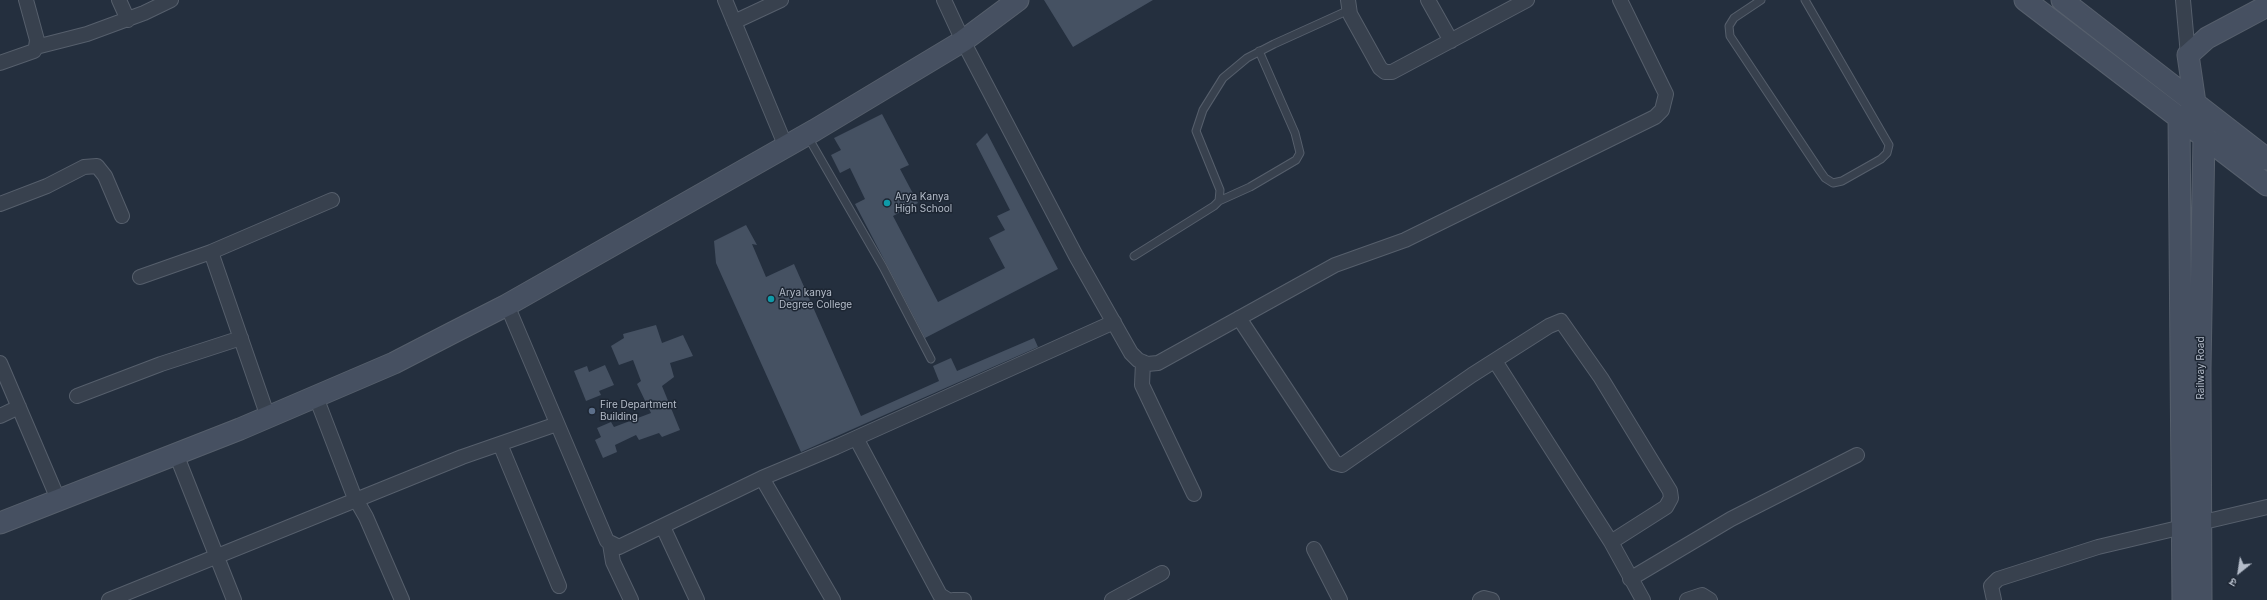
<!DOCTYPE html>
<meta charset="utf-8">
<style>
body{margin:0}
#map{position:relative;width:2267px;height:600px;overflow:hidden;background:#242f3e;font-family:Inter,"Noto Sans Devanagari",sans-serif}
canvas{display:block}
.north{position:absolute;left:2219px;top:552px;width:40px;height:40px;-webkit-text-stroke:3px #1d2633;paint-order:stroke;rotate:210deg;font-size:11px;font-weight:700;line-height:16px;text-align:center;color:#b4bcc9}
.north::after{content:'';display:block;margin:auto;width:14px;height:18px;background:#b4bcc9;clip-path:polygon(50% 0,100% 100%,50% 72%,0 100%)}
</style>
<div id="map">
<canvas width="2267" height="600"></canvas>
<div class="north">उ</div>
</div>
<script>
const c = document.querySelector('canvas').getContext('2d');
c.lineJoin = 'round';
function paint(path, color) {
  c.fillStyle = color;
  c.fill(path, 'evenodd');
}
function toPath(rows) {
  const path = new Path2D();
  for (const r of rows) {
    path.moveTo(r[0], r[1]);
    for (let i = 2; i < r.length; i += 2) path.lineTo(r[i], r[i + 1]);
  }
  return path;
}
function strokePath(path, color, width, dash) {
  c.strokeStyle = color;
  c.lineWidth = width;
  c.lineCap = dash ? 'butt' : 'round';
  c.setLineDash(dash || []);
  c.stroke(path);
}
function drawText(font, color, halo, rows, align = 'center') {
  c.font = font + ' Inter,sans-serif';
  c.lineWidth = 3;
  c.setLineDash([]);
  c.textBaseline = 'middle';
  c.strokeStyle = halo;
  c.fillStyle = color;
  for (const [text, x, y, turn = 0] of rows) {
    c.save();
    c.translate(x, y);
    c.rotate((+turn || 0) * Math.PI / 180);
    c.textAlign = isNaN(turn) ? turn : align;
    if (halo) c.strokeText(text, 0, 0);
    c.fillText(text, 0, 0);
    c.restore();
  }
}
paint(toPath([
 [1044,0,1153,0,1073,47],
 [882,114,909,165,900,169,918,203,893,216,938,302,1005,268,989,238,1005,230,997,216,1010,210,976,144,987,133,1058,269,925,338,855,204,865,199,850,168,840,173,831,155,841,150,834,138],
 [746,225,757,245,752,244,766,277,794,264,861,416,939,381,933,366,951,358,957,371,1034,338,1038,347,801,452,716,263,714,241],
 [656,325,662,343,683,335,693,356,670,363,674,377,662,386,680,430,662,437,659,433,639,440,636,435,615,445,617,452,603,458,595,440,601,437,597,428,611,422,614,427,651,413,637,384,641,381,633,360,619,365,611,346,624,338,623,334],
 [605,365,614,385,599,391,601,395,586,401,574,371,587,366,589,372]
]), '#455162');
const lane = toPath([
 [1761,0,1734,18,1729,26,1730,36,1820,171,1825,178,1833,183,1842,181,1881,159,1887,153,1889,145,1805,0],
 [808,137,883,267,931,359],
 [1219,201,1250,187,1296,160,1300,153,1295,133,1259,51],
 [1134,256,1214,206,1219,201,1220,190,1196,131,1203,110,1223,78,1247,58,1274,44,1349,10]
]);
const street = toPath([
 [119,0,128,20],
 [725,0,786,147],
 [944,0,963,41,1076,256,1131,353,1138,360,1147,364,1158,363,1335,265,1405,240,1655,117,1662,110,1666,94,1620,0],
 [1348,0,1350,14,1380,68,1385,72,1392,72,1527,0],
 [1428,0,1451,41],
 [2183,0,2188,55],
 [734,22,781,0],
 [36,47,87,34,144,13,171,0],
 [0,63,34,51,36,47,37,40,26,0],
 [0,204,47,186,84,167,97,166,105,176,122,216],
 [211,252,268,417],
 [140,277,211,252,332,200],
 [507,305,607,541,619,547,762,478,836,447,1114,322],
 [1239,318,1335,463,1342,465,1472,375,1549,326,1561,321,1601,378,1670,491,1671,498,1666,507,1611,542,1643,600],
 [1495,361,1611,542],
 [1143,362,1142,385,1194,494],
 [0,363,58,499],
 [77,396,161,364,241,338],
 [316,397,354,496,366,517,402,600],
 [0,416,19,407],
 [856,438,940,595,948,600],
 [500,444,559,586],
 [176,454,234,600],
 [762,478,833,600],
 [663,527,697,600],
 [610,544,613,562,631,600],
 [1314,549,1340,600],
 [1630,579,1731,519,1857,455],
 [109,600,462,457,557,424],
 [953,600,964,600],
 [1112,600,1162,573],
 [1480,600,1484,598,1492,600],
 [1687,600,1702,595,1710,600],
 [1994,600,1991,586,1998,579,2098,547,2267,507]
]);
const secondary = toPath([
 [2025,0,2267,185],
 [2062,0,2267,159],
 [2179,116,2183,600],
 [0,523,240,429,394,363,452,333,507,305,815,130,963,41,1018,0],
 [2201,600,2200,369,2204,135,2195,103,2188,55,2207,38,2267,6]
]);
strokePath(lane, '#565f6c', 9);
strokePath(street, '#565f6c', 16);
strokePath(secondary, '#565f6c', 23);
strokePath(lane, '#38414e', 7);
strokePath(street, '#38414e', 14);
strokePath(secondary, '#465061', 21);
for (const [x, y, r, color] of [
 [887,203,4,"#0f9aa8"],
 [771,299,4,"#0f9aa8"],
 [592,411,4,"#5c6f8a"]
]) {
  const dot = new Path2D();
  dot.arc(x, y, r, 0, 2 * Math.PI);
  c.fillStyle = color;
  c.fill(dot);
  strokePath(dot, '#1d2633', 1.5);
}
drawText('10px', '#b4bcc9', '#1d2633', [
 ["Arya Kanya",895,197],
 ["High School",895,209],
 ["Arya kanya",779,293],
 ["Degree College",779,305],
 ["Fire Department",600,405],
 ["Building",600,417]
], 'left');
drawText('10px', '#b4bcc9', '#1d2633', [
 ["Railway Road",2201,368,-90]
]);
</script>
